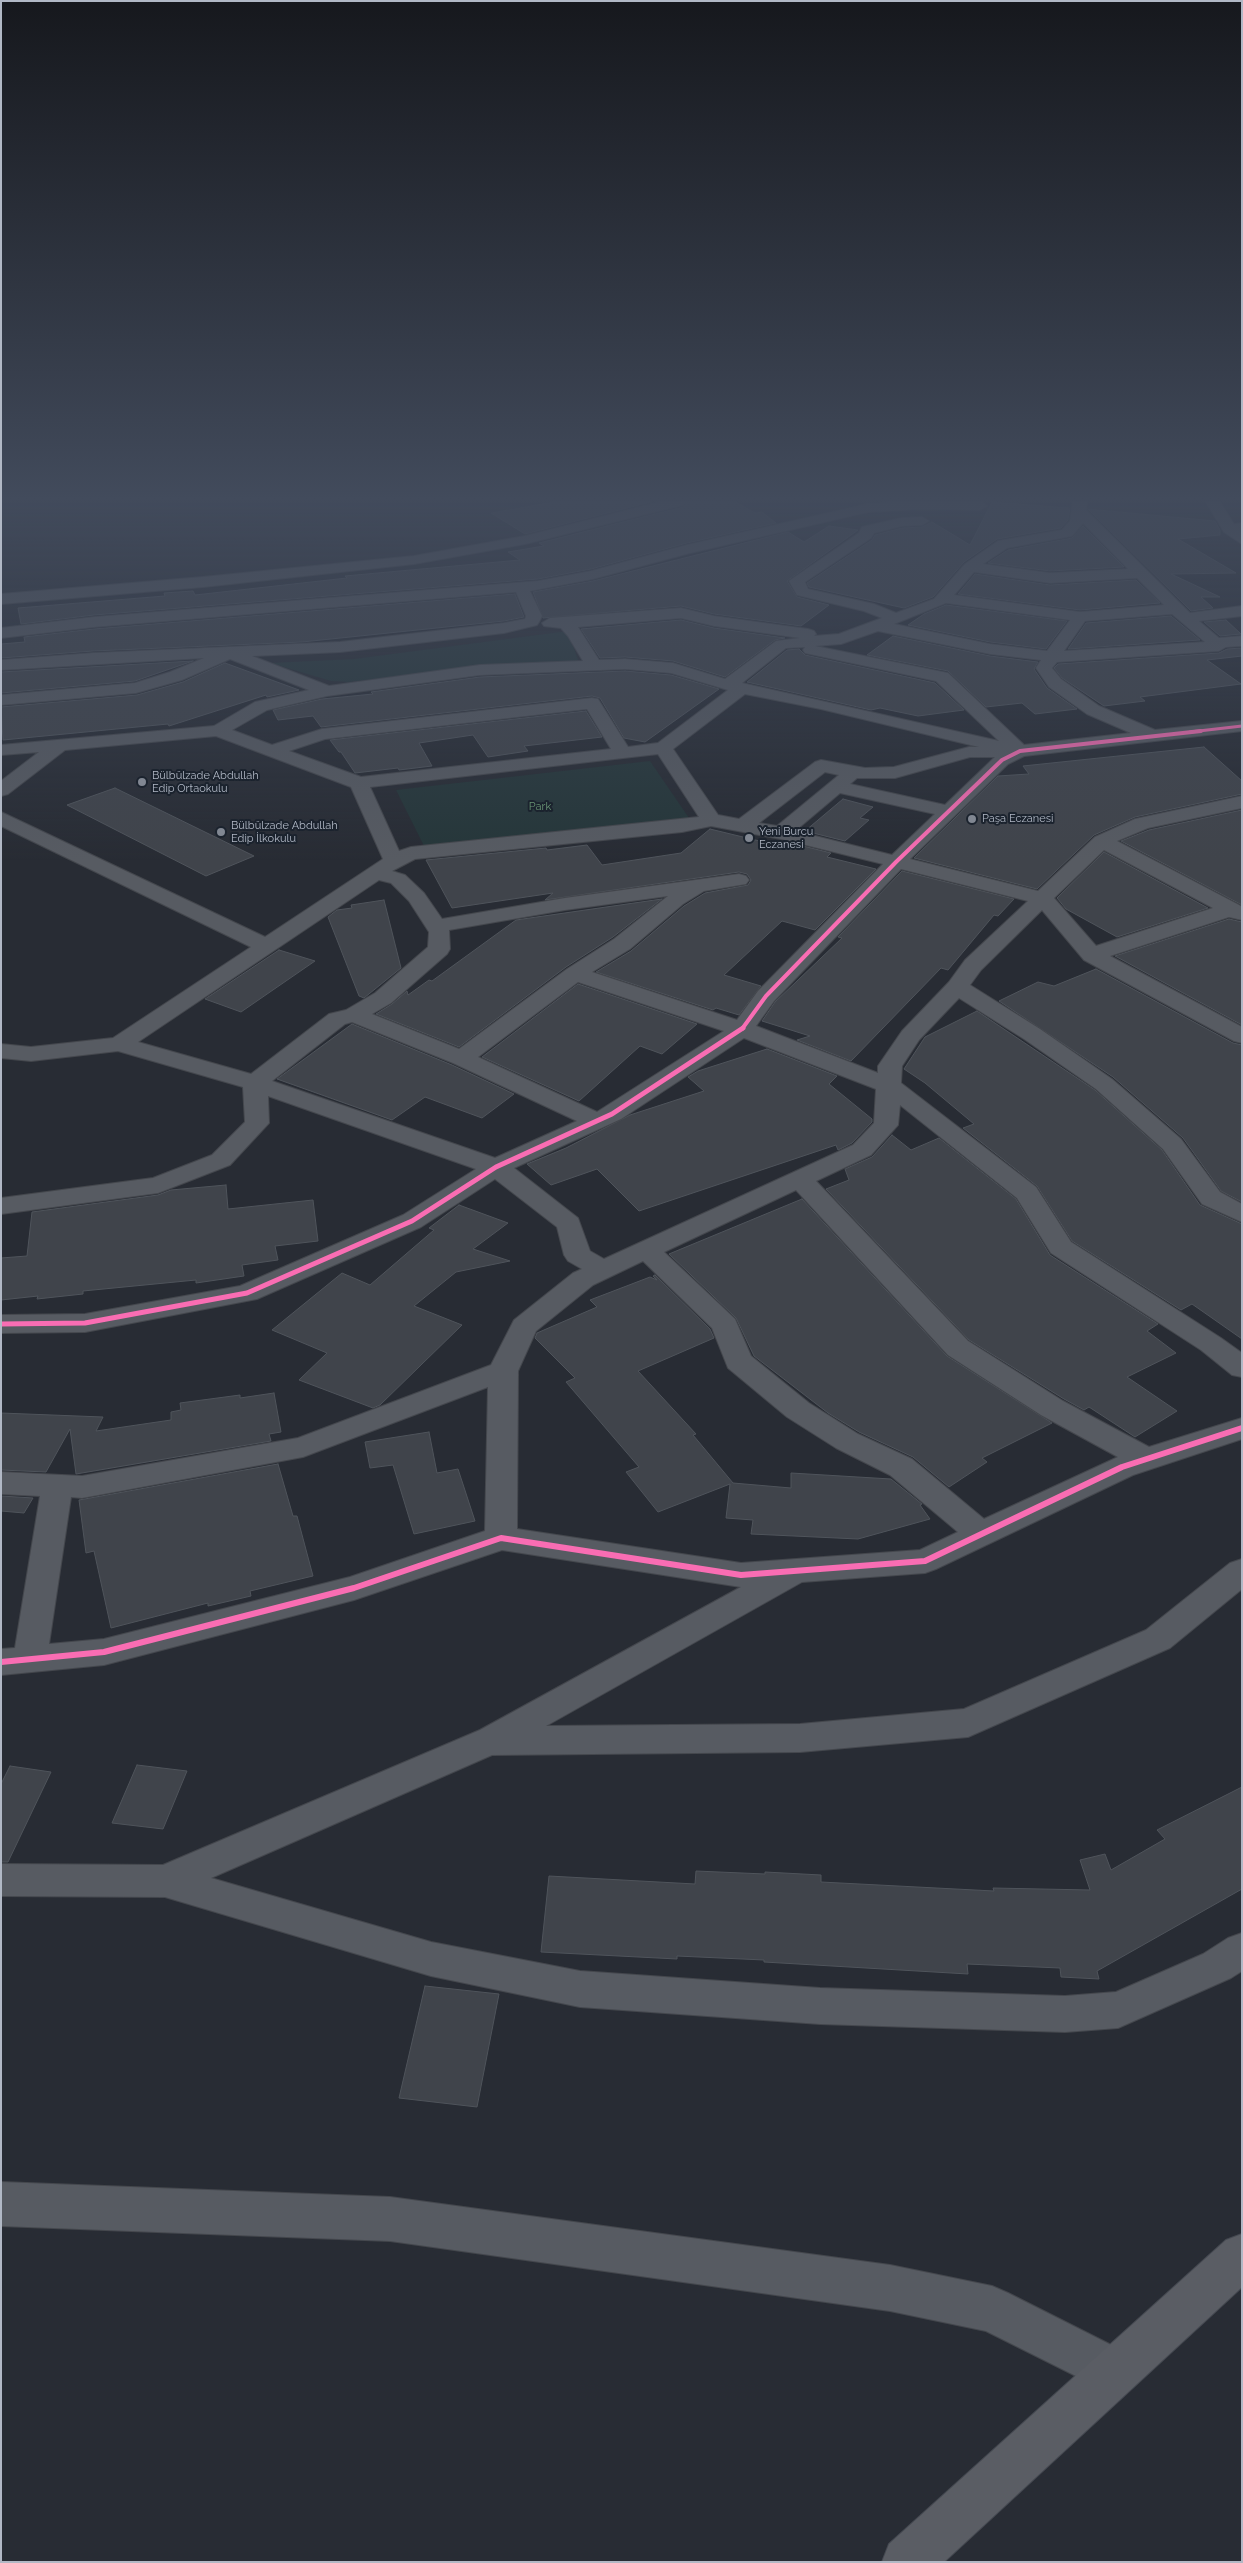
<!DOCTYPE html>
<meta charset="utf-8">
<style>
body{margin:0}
#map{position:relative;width:1243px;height:2563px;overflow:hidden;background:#282c34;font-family:Raleway,sans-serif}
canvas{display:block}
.frame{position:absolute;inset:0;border:2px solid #b1b8c5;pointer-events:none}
</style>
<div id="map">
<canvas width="1243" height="2563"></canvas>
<div class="frame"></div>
</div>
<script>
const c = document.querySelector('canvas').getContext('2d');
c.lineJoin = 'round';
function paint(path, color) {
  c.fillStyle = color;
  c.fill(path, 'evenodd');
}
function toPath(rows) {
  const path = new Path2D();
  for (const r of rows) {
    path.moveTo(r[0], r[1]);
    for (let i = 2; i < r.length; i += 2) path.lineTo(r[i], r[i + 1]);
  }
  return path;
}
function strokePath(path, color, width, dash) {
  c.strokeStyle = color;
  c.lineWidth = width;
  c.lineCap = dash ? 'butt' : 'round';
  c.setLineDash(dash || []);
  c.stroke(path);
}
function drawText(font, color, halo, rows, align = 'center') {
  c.font = font + ' Raleway,sans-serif';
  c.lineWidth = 4;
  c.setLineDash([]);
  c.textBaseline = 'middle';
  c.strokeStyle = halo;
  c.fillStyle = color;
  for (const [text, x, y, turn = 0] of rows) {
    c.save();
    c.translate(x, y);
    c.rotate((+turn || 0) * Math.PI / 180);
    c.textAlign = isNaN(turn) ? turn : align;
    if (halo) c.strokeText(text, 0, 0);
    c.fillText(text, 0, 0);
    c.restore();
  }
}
paint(toPath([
 [568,631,578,660,563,664,448,670,350,682,331,681,270,663,354,659],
 [650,761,689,818,425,848,396,790]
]), '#253639');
const building = toPath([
 [554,502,651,502,525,534,491,513,554,502],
 [687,502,736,502,755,513,762,512,776,523,687,543,591,569,538,579,94,615,21,624,18,608,165,596,164,593,193,591,195,595,347,578,345,576,520,560,508,552,544,546,539,543,683,507,687,502],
 [992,502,1070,508,1068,520,1061,528,997,539,964,562,933,597,904,608,809,587,807,583,872,540,875,535,902,528,922,527,932,522,970,545,992,502],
 [1088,509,1215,521,1220,530,1220,535,1178,539,1236,573,1171,574,1220,597,1201,597,1213,608,1191,611,1088,509],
 [829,526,858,530,787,581,797,597,829,605,801,626,714,614,681,606,543,618,533,592,593,581,788,532,804,542,829,526],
 [1083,526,1124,567,1050,571,988,563,1008,550,1072,538,1083,526],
 [975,574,1050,585,1136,580,1160,603,1080,610,958,594,975,574],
 [515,594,524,617,504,621,302,642,93,651,1,658,1,644,25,642,24,637,94,629,515,594],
 [946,605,1067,621,1046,649,990,642,908,625,924,614,946,605],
 [1171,616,1200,640,1068,649,1086,623,1171,616],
 [681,620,714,628,785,638,775,640,725,677,673,661,625,657,600,658,581,629,681,620],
 [1226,620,1241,634,1220,636,1204,622,1226,620],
 [893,636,990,656,1038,662,1034,669,1047,688,1077,709,1035,714,1022,703,986,707,948,671,867,655,893,636],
 [1242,648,1242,656,1207,660,1241,684,1140,697,1145,701,1104,706,1062,678,1054,668,1058,664,1219,653,1227,649,1242,648],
 [799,649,805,655,935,683,964,710,918,716,880,708,871,710,747,682,787,650,799,649],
 [193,661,135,681,1,693,1,672,193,661],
 [225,663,299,690,267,697,266,695,169,726,168,724,3,740,1,707,137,695,183,682,225,663],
 [625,671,671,675,719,689,645,742,624,738,600,698,592,696,321,727,313,716,278,720,273,710,322,699,373,694,371,692,480,677,625,671],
 [586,711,602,737,524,746,528,751,488,757,473,735,419,743,432,766,399,770,398,768,355,773,341,752,339,752,330,740,586,711],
 [1204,747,1242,781,1242,794,1135,817,1094,835,1037,889,914,858,998,776,1029,774,1023,766,1204,747],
 [115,788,254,856,206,876,67,805,115,788],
 [843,799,873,807,860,818,869,820,845,841,805,831,843,799],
 [1242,810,1242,905,1121,841,1149,830,1242,810],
 [710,829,780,846,787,846,791,843,831,853,827,857,876,869,815,930,782,921,724,975,761,986,739,1015,716,1008,713,1010,596,972,631,951,684,906,705,893,748,885,751,880,747,874,739,872,545,900,553,893,452,908,426,860,546,848,547,850,587,845,602,865,681,853,710,829],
 [1104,852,1208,908,1117,937,1066,909,1057,898,1104,852],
 [902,871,1014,899,998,916,994,915,948,970,941,968,851,1061,797,1040,810,1036,762,1021,775,1002,842,938,838,937,902,871],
 [662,899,613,937,566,967,459,1047,376,1014,392,1004,407,991,408,995,429,980,432,981,516,920,662,899],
 [384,900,401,968,364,998,359,996,328,917,337,910,352,908,351,905,384,900],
 [1229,919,1242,922,1242,1025,1115,956,1229,919],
 [279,950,315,961,241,1012,205,999,279,950],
 [1096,969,1233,1043,1242,1045,1242,1202,1221,1191,1183,1138,1113,1077,999,1001,1038,982,1054,986,1096,969],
 [578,984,697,1024,662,1054,640,1046,579,1101,482,1057,578,984],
 [977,1011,1095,1090,1162,1150,1200,1205,1242,1224,1242,1339,1192,1304,1181,1310,1072,1241,1037,1186,963,1128,974,1124,925,1083,904,1069,925,1037,977,1011],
 [352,1024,452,1065,514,1094,482,1118,425,1097,392,1120,277,1079,352,1024],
 [767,1049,837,1076,829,1084,872,1119,872,1122,852,1143,838,1150,836,1145,639,1211,597,1169,551,1185,527,1164,566,1148,630,1115,704,1091,688,1077,698,1071,767,1049],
 [892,1135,911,1150,939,1138,1016,1199,1050,1255,1158,1324,1147,1331,1176,1353,1127,1377,1177,1411,1135,1437,1089,1407,1084,1410,1064,1399,969,1340,826,1189,849,1180,845,1169,872,1157,892,1135],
 [226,1185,228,1209,313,1200,318,1241,275,1246,278,1260,242,1265,244,1276,196,1283,196,1280,83,1291,83,1294,37,1299,38,1296,1,1300,1,1258,27,1256,32,1212,158,1195,171,1190,226,1185],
 [802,1199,947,1356,1052,1423,982,1458,987,1462,949,1487,913,1457,859,1432,828,1413,754,1356,736,1318,669,1254,802,1199],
 [459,1205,508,1223,473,1249,510,1261,456,1272,414,1306,462,1325,380,1405,373,1408,299,1380,327,1353,272,1330,342,1273,370,1285,434,1230,429,1228,459,1205],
 [655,1275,710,1329,714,1338,638,1371,696,1434,693,1435,733,1483,791,1488,791,1473,891,1479,922,1504,920,1505,930,1519,858,1539,751,1534,753,1520,726,1518,730,1484,658,1512,626,1472,639,1467,566,1382,575,1378,535,1338,537,1333,597,1307,590,1300,650,1277,657,1280,653,1276,655,1275],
 [274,1393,281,1432,269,1434,271,1441,76,1474,70,1429,46,1472,1,1470,1,1413,103,1417,96,1431,171,1420,171,1412,181,1410,180,1403,240,1395,240,1398,274,1393],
 [429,1432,437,1473,458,1469,475,1521,414,1534,393,1465,370,1468,365,1442,429,1432],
 [278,1464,293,1516,297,1516,313,1576,250,1591,251,1596,208,1606,208,1603,111,1628,94,1551,86,1553,79,1500,278,1464],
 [1,1496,33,1498,24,1513,1,1511,1,1496],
 [137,1765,187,1771,163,1829,112,1823,137,1765],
 [10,1766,51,1772,8,1862,1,1862,1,1784,10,1766],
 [1242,1787,1242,1889,1097,1971,1099,1979,1061,1977,1060,1968,967,1964,968,1974,764,1962,764,1960,677,1956,677,1959,541,1952,549,1876,695,1884,696,1871,765,1874,765,1872,821,1875,821,1882,994,1891,993,1888,1090,1890,1080,1860,1105,1854,1111,1870,1165,1839,1157,1830,1242,1787],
 [425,1986,499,1994,477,2107,399,2098,425,1986]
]);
paint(building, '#40444b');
strokePath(building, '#4f545b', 1);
const minor = toPath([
 [660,502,685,502,683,505,525,544,414,564,203,587,1,604,1,594,203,577,414,556,525,536,660,502],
 [895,502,982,502,987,506,980,510,921,509,868,512,690,553,593,579,530,591,542,616,539,622,537,625,504,633,340,652,252,656,329,686,480,665,583,661,568,636,561,628,544,626,542,623,550,618,681,608,714,616,808,629,814,631,816,634,814,636,839,634,882,618,864,611,797,595,789,581,859,533,862,527,902,518,922,517,929,521,922,525,902,526,874,533,871,538,805,582,808,589,874,604,896,613,934,599,965,564,998,541,1062,530,1070,521,1073,502,1087,502,1086,510,1190,613,1242,606,1242,616,1199,621,1219,638,1242,636,1242,646,1226,647,1219,651,1057,662,1052,668,1061,679,1099,706,1155,730,1242,721,1242,731,1024,756,1008,764,910,859,1038,891,1095,837,1135,819,1242,796,1242,808,1148,828,1117,841,1239,905,1242,907,1242,920,1229,917,1110,956,1242,1027,1242,1043,1234,1041,1084,960,1042,910,981,970,970,985,1040,1029,1112,1079,1181,1139,1220,1192,1242,1204,1242,1222,1202,1204,1163,1149,1096,1089,1024,1039,959,998,919,1040,902,1066,901,1083,1036,1187,1071,1242,1221,1338,1242,1353,1242,1377,1232,1375,1201,1350,1051,1253,1017,1198,900,1105,898,1125,871,1155,816,1181,968,1341,1063,1401,1149,1447,1242,1418,1242,1439,1133,1475,936,1569,925,1573,802,1582,546,1726,800,1724,964,1709,1146,1630,1230,1563,1242,1559,1242,1589,1170,1648,968,1737,800,1752,492,1755,211,1878,431,1942,580,1971,820,1988,1065,1996,1116,1992,1203,1954,1228,1938,1242,1933,1242,1971,1231,1978,1118,2028,1065,2032,820,2024,580,2007,431,1976,165,1897,1,1896,1,1864,163,1865,480,1730,741,1587,502,1550,354,1600,104,1665,1,1675,1,1649,15,1648,40,1496,1,1494,1,1472,82,1476,298,1438,491,1365,514,1320,573,1273,582,1269,568,1261,564,1255,557,1227,495,1179,421,1227,257,1299,85,1332,1,1333,1,1315,85,1314,240,1286,403,1215,476,1169,268,1096,269,1123,230,1165,158,1193,1,1214,1,1198,153,1178,212,1155,245,1122,243,1087,118,1051,31,1061,1,1058,1,1044,31,1047,113,1038,251,947,1,826,1,812,265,937,383,859,351,787,216,736,65,750,8,794,1,796,1,781,39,752,1,755,1,745,214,726,255,702,309,690,230,659,182,680,136,693,1,705,1,695,135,683,170,672,204,658,1,670,1,660,93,653,340,642,504,623,525,619,526,616,516,592,94,627,1,638,1,628,94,617,538,581,591,571,687,545,868,504,895,502],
 [1083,523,1128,569,1050,573,983,564,1007,548,1072,536,1083,523],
 [974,572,1050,583,1137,578,1164,605,1080,612,954,595,974,572],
 [946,603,1070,620,1047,651,990,644,894,624,946,603],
 [1172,614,1205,642,1064,651,1085,621,1172,614],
 [681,618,714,626,800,638,776,641,725,679,673,663,625,659,599,660,578,627,681,618],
 [878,631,990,654,1041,660,1036,668,1049,687,1087,714,1131,733,1024,745,948,673,815,646,841,644,878,631],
 [805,647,803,650,805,653,936,681,999,741,742,683,786,648,805,647],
 [625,669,671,673,728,690,658,743,628,747,598,699,592,698,322,729,272,745,232,730,267,710,327,696,480,675,625,669],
 [745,694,821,709,979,747,969,747,894,767,865,768,821,760,815,762,739,819,718,815,673,749,745,694],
 [587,709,611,749,361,777,289,751,325,739,587,709],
 [658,754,699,817,411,847,399,851,370,787,658,754],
 [970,757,995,757,945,805,850,784,857,778,895,778,970,757],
 [825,772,839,775,777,826,759,823,825,772],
 [840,793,935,814,892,855,795,831,840,793],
 [711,826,781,839,883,864,758,991,737,1020,592,972,630,949,683,904,704,891,746,884,749,880,746,876,739,874,565,898,442,919,424,893,405,875,392,871,415,859,682,832,711,826],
 [1104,850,1213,908,1096,946,1054,898,1104,850],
 [901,869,1028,901,965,960,949,982,902,1031,878,1066,878,1073,756,1026,774,1001,901,869],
 [379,880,391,883,409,901,429,932,428,947,375,993,346,1010,329,1014,251,1074,138,1042,379,880],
 [668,896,614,939,567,969,459,1049,372,1014,391,1003,447,954,450,949,449,930,565,910,668,896],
 [578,982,724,1031,597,1112,478,1057,578,982],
 [352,1022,453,1063,577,1121,495,1158,272,1081,345,1024,352,1022],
 [744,1038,876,1089,874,1123,853,1145,604,1259,590,1251,578,1218,514,1168,621,1119,744,1038],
 [796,1190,948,1355,1041,1415,1118,1457,984,1519,912,1459,858,1434,809,1403,751,1356,735,1319,664,1252,796,1190],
 [643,1261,712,1328,728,1368,787,1417,836,1448,890,1475,958,1532,920,1550,741,1563,517,1529,518,1371,536,1331,593,1285,643,1261],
 [488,1387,485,1531,350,1577,104,1639,49,1644,71,1497,82,1498,303,1457,488,1387],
 [1242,523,1242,531,1229,533,1222,529,1224,526,1242,523],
 [1,2182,390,2197,890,2265,992,2286,1008,2293,1131,2355,1137,2372,1131,2389,1114,2395,986,2331,890,2311,390,2241,1,2226,1,2182]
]);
const major = toPath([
 [1206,502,1220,502,1235,526,1242,533,1242,544,1224,532,1206,502],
 [1242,2234,1242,2287,944,2562,882,2562,889,2544,1226,2240,1242,2234]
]);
strokePath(minor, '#44474d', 2);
strokePath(major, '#454951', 2);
paint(minor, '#575b62');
paint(major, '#5a5d64');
strokePath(toPath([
 [1190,732,1242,726]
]), '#f96db3', 3);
strokePath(toPath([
 [742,1029,766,996,896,862,1002,760,1020,751,1201,731]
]), '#f96db3', 4);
strokePath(toPath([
 [1,1324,85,1323,247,1293,412,1221,496,1167,612,1114,743,1028]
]), '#f96db3', 5);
strokePath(toPath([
 [1,1662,104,1652,354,1588,501,1538,741,1575,925,1561,1122,1467,1242,1428]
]), '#f96db3', 6);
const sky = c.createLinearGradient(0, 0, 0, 861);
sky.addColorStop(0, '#16181d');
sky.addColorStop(0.58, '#424b5c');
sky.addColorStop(1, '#424b5c00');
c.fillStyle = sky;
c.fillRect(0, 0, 1243, 861);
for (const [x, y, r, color] of [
 [142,782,5,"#818792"],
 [972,819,5,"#818792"],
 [221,832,5,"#818792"],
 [749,838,5,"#818792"]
]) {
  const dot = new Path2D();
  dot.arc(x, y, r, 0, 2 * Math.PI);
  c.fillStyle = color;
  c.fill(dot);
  strokePath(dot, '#1b232e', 2);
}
drawText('11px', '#b1b8c5', '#1b232e', [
 ["Bülbülzade Abdullah",152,776],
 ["Edip Ortaokulu",152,789],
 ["Paşa Eczanesi",982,819],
 ["Bülbülzade Abdullah",231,826],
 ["Edip İlkokulu",231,839],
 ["Yeni Burcu",759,832],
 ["Eczanesi",759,845]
], 'left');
drawText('11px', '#699574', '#1b232e', [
 ["Park",540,807]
]);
</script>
